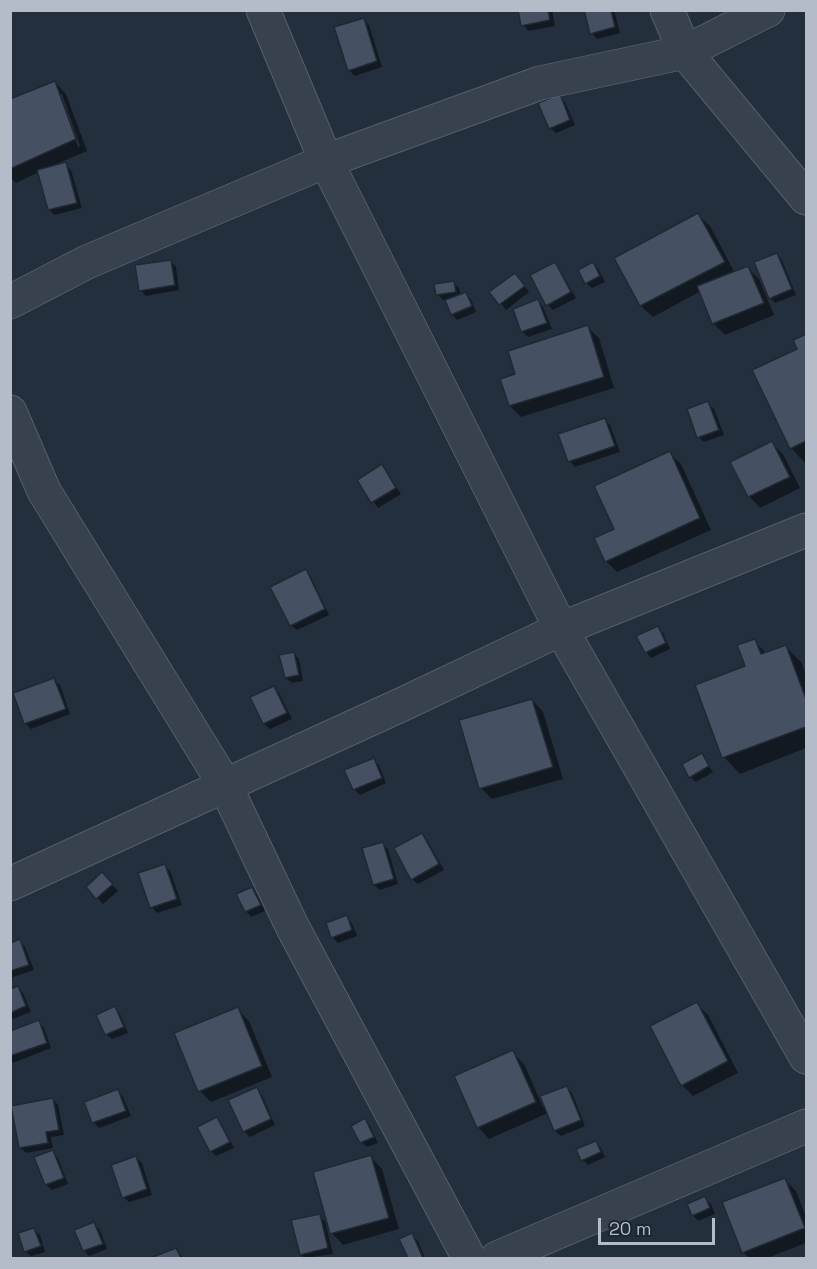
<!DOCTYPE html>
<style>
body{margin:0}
#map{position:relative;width:817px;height:1269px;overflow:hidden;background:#242f3e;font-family:"Space Grotesk",sans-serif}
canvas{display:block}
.frame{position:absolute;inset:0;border:12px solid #b4bcc9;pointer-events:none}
.scale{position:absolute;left:598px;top:1218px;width:117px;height:27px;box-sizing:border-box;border:3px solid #b4bcc9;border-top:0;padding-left:8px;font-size:18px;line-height:21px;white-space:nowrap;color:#b4bcc9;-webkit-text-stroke:4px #1d2633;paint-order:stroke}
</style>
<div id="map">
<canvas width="817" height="1269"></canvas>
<div class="frame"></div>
<div class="scale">20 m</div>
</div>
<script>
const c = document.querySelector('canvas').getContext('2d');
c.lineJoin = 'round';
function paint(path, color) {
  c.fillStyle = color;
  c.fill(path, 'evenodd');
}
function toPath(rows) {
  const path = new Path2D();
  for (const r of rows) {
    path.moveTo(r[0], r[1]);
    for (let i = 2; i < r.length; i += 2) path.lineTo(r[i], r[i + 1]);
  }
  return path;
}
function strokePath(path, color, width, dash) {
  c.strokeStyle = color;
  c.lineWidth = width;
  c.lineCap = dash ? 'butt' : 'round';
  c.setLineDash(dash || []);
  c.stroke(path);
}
paint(toPath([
 [520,10,552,10,555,26,528,31,523,25],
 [586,10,614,10,620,33,597,39,592,33],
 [363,19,369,25,382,67,355,76,349,70],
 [55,82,66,94,87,151,54,165,66,164,71,170,82,208,54,215,49,209,39,172,16,183,10,177,10,101],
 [58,94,62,94,80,146,78,147],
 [559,96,565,102,575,125,556,133,550,128],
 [698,215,710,226,735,273,748,268,759,279,774,315,725,335,713,323,701,291,653,317,641,306,616,258],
 [777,254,782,260,796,295,775,303,770,298],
 [170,261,176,267,179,290,146,296,140,290],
 [555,264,560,270,576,298,553,310,548,305],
 [593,264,599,270,605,282,592,288,586,283],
 [520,280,529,292,506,310,492,292],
 [453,282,459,288,461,296,466,294,471,299,476,312,457,320,452,314,446,300,443,300,438,295],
 [538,301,543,307,552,329,528,337,523,332,514,310],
 [587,327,599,338,614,388,521,417,510,406,517,375],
 [806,335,806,464,791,448,799,349,795,341],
 [708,403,714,409,724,435,704,442,698,437],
 [605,420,610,425,620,452,575,467,570,461],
 [771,443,783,454,800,488,760,508,749,496],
 [669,453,681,464,711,530,617,572,606,561,616,530],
 [382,466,401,494,378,508,359,480],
 [306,571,311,577,329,615,297,630,291,625],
 [657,628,663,633,670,649,651,658,646,652],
 [754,641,767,654,786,647,802,663,806,676,806,748,740,774,724,757],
 [293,653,299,659,303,681,292,683,286,678],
 [54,680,60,685,70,714,31,729,25,723],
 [274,687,279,693,292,719,270,729,264,724,252,697],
 [532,700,543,712,563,779,492,799,481,788],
 [701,755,713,772,696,782,690,777],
 [373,759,379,765,386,783,360,795,354,789],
 [422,835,427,840,444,870,418,884,412,879],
 [383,844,388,849,398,884,380,890,374,885,364,849],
 [165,866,170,871,182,905,157,913,152,907],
 [102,875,118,891,103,904,88,888],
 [252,889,257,894,265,911,251,917,246,911],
 [346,917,352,923,357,936,338,943,332,937],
 [20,941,25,947,34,970,10,978,10,944],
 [18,988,23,993,31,1012,10,1020,10,991],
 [696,1004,708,1015,738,1073,693,1096,682,1085],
 [115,1008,120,1014,128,1033,112,1039,106,1034],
 [237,1009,249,1021,272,1077,211,1102,200,1091],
 [38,1022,44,1028,51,1048,13,1063,10,1060,10,1032],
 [512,1052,524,1064,543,1107,567,1088,572,1093,585,1126,561,1136,555,1131,548,1113,489,1139,478,1127],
 [256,1089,262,1095,275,1125,250,1137,244,1131],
 [118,1091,123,1097,131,1116,99,1128,93,1122],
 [53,1099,58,1105,64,1135,51,1137,53,1148,26,1153,21,1148],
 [216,1119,222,1125,234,1148,216,1156,211,1151],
 [365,1120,370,1126,378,1143,367,1147,361,1142],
 [595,1142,601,1148,605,1157,588,1165,583,1160],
 [52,1152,58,1158,68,1184,52,1190,46,1185],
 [371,1157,382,1169,399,1229,343,1245,332,1233],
 [136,1158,142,1163,152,1195,129,1202,123,1197],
 [785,1180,796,1191,806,1217,806,1243,767,1258,749,1258,743,1252],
 [705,1198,711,1204,715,1214,698,1221,693,1215],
 [319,1216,325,1221,333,1254,305,1258,301,1255],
 [94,1224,100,1230,107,1249,89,1256,84,1250],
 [34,1229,40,1235,45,1252,31,1256,25,1251],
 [412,1235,418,1241,425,1258,409,1258,401,1239],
 [176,1249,183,1258,155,1258]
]), '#0007');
const building = toPath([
 [518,10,548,10,550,20,521,26,518,10],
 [584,10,611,10,615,27,590,34,584,10],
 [364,18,377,61,348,71,334,27,364,18],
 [55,81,76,139,10,169,10,99,55,81],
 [560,94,570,120,549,129,538,103,560,94],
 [66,162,77,203,48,210,37,170,66,162],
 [698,213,725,262,640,306,614,258,698,213],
 [777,253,792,289,769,299,754,262,777,253],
 [171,260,175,285,139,291,135,265,171,260],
 [555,262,571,292,546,306,530,275,555,262],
 [593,262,600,276,585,284,578,270,593,262],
 [748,266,764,303,712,324,697,286,748,266],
 [515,273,525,286,499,305,489,292,515,273],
 [454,281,456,292,436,295,434,284,454,281],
 [466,292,472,306,451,315,445,300,466,292],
 [538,299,547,323,521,332,513,309,538,299],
 [588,325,604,377,509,406,500,379,515,374,508,351,588,325],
 [806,334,806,441,790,449,752,370,797,349,793,340,806,334],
 [708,401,719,430,697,438,687,409,708,401],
 [605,418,615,446,568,462,558,434,605,418],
 [772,441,790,477,748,497,730,462,772,441],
 [670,451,700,518,605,562,594,538,614,529,594,486,670,451],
 [382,464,396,488,371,503,357,480,382,464],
 [306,569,325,609,290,626,270,587,306,569],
 [658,626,666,643,645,653,636,636,658,626],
 [755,639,761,654,786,645,806,699,806,727,722,758,695,685,745,666,737,645,755,639],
 [294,652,299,675,285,678,279,655,294,652],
 [54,678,66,709,24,724,13,693,54,678],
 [274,686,287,713,263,724,250,697,274,686],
 [532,699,553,767,479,789,459,720,532,699],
 [702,753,709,766,689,778,682,764,702,753],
 [374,758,382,778,353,790,344,770,374,758],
 [422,833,439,864,411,880,394,848,422,833],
 [383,842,394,879,373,885,362,848,383,842],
 [165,864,177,899,150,908,138,873,165,864],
 [102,872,113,884,96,899,86,887,102,872],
 [252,887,261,905,245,912,236,894,252,887],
 [347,915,352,930,331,938,326,923,347,915],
 [20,939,29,965,10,971,10,943,20,939],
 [18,986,26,1006,10,1013,10,989,18,986],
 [697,1002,728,1061,681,1086,650,1026,697,1002],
 [115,1006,124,1027,105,1035,96,1015,115,1006],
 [238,1007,262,1066,198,1092,174,1033,238,1007],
 [39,1020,47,1043,10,1056,10,1031,39,1020],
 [513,1050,536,1102,477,1128,454,1076,513,1050],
 [567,1086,581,1120,554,1131,540,1096,567,1086],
 [257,1087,271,1119,243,1132,228,1100,257,1087],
 [118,1089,126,1111,92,1123,84,1102,118,1089],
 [53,1098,59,1130,46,1132,48,1143,19,1148,11,1106,53,1098],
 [217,1117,230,1142,210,1152,197,1127,217,1117],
 [365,1118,374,1137,360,1143,351,1126,365,1118],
 [596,1141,601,1152,581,1161,576,1149,596,1141],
 [53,1150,64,1178,45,1185,34,1157,53,1150],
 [371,1155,389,1218,330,1234,313,1172,371,1155],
 [136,1156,147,1189,122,1198,111,1165,136,1156],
 [785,1178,805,1228,742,1253,722,1202,785,1178],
 [705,1196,710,1208,692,1216,687,1204,705,1196],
 [320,1214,328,1248,300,1255,291,1220,320,1214],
 [94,1222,103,1244,83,1251,74,1230,94,1222],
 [34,1228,41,1246,24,1252,18,1233,34,1228],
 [412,1233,423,1258,408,1258,399,1239,412,1233],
 [176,1248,181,1258,154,1258,153,1257,176,1248]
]);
paint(building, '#455162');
strokePath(building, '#1f2835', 1.5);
const street = toPath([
 [263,10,326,161,561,629,806,1057],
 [667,10,685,52,806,198],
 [10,302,87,262,326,161,540,83,685,52,768,10],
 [10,412,44,491,225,785,292,926,469,1258],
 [10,884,403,704,561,629,806,530],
 [497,1258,806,1126]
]);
strokePath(street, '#565f6c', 35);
strokePath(street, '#38414e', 33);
</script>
